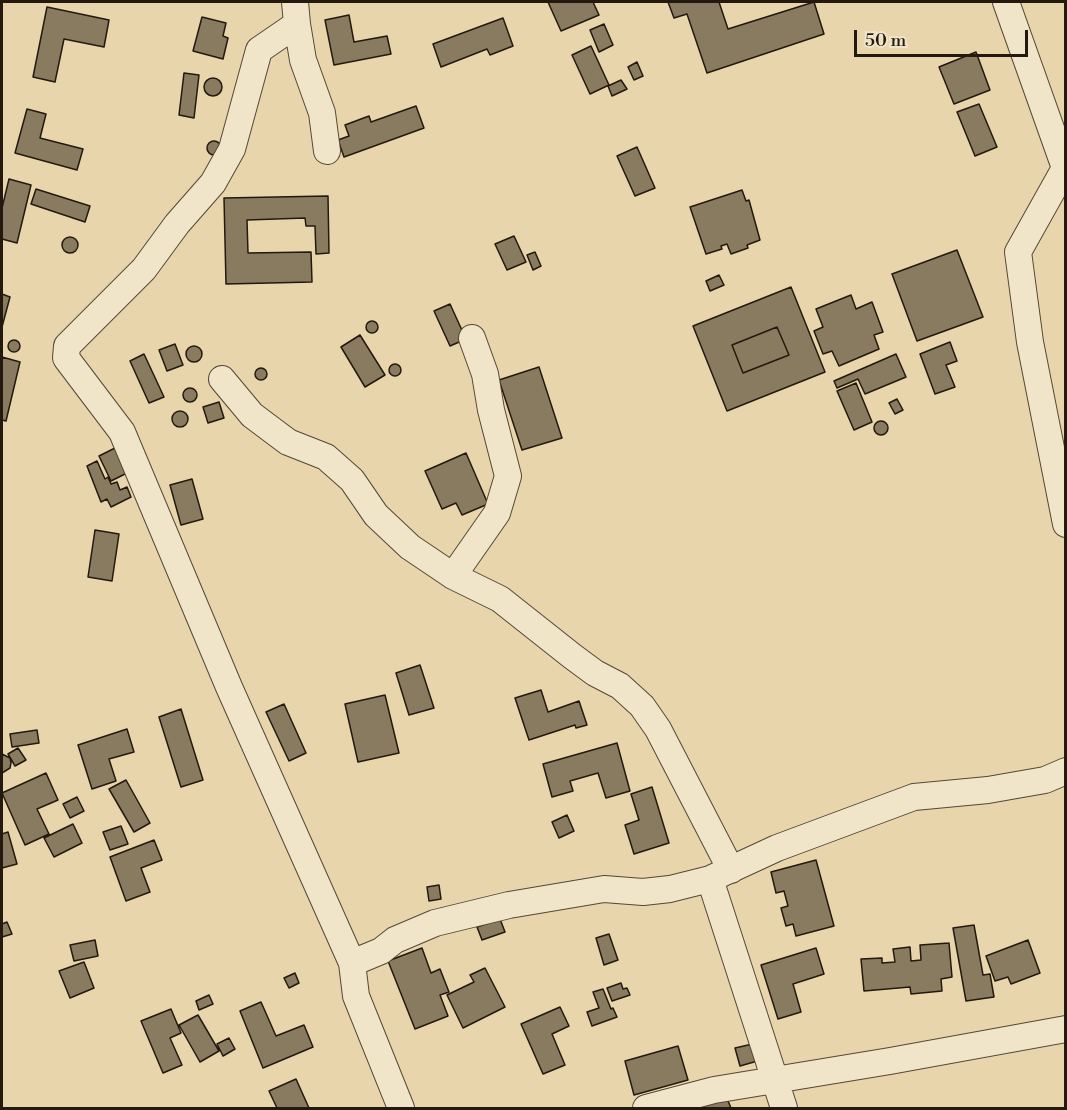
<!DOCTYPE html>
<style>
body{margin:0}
#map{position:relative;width:1067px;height:1110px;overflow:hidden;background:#e8d5ac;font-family:"Libre Bodoni",serif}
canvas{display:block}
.frame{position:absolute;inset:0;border:3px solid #23190e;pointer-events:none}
.scale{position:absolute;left:854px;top:30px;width:174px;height:27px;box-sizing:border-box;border:3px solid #23190e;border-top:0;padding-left:8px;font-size:18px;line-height:21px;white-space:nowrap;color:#23190e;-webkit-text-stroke:4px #f0e4c9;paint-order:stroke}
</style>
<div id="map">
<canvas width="1067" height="1110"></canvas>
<div class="frame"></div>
<div class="scale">50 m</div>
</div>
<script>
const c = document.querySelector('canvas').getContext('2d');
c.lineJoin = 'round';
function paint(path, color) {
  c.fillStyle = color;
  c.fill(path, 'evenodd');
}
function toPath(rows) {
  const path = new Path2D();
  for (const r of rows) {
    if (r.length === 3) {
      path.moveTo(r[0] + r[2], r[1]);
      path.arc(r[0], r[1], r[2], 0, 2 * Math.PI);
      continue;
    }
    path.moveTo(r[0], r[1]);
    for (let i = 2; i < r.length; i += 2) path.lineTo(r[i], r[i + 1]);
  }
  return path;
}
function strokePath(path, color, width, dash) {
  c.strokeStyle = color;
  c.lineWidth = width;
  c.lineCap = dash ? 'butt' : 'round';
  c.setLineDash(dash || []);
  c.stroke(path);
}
const building = toPath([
 [548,2,593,2,599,15,561,31,548,2],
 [668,2,719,2,728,29,814,2,824,34,707,73,687,14,674,18,668,2],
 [47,7,109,20,104,47,64,39,55,82,33,77,47,7],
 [349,15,354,42,387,36,391,54,334,65,325,20,349,15],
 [202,17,226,23,223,36,228,38,223,59,193,51,202,17],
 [503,18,513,46,490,55,487,49,441,67,433,44,503,18],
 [604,24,613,45,599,52,590,30,604,24],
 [591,46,609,85,590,94,572,55,591,46],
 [976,52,990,90,954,104,939,67,976,52],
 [637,62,643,76,634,80,628,67,637,62],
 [184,73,199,75,194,118,179,115,184,73],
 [213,87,9],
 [621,80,627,89,612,96,608,86,621,80],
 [979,104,997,147,975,156,957,112,979,104],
 [416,106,424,128,344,157,338,140,349,136,345,125,369,116,371,122,416,106],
 [27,109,46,114,40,138,83,149,77,170,15,153,27,109],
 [214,148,7],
 [637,147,655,188,635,196,617,156,637,147],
 [9,179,31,185,17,243,2,239,2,208,9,179],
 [36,189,90,206,85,222,31,204,36,189],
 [742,190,746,201,749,200,760,240,747,245,748,248,731,254,727,244,721,246,722,249,706,254,690,207,742,190],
 [328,196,329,253,316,254,315,226,306,226,305,218,247,220,248,253,311,252,312,282,226,284,224,198,328,196],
 [514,236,526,262,507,270,495,244,514,236],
 [70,245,8],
 [957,250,983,317,917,341,892,274,957,250],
 [535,252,541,266,533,270,527,255,535,252],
 [719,275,724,285,710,291,706,281,719,275],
 [791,287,825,372,727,411,693,326,791,287],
 [777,327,789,355,743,373,732,345,777,327],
 [2,294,10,297,2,327,2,294],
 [851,295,856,309,872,302,883,332,874,335,879,349,839,366,832,351,823,354,814,331,823,327,816,309,851,295],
 [450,304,466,339,450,346,434,311,450,304],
 [372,327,6],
 [777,327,789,355,743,373,732,345,777,327],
 [360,335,385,375,365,387,341,347,360,335],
 [14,346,6],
 [950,342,957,361,946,365,955,387,935,394,920,354,950,342],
 [175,344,183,365,167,371,159,350,175,344],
 [194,354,8],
 [144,354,164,397,149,403,130,361,144,354],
 [896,354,906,377,865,394,858,379,837,388,834,381,896,354],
 [2,357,20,362,6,421,2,420,2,357],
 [395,370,6],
 [539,367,562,438,522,450,499,380,539,367],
 [261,374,6],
 [856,383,872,422,854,430,837,391,856,383],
 [190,395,7],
 [897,399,903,410,895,414,889,403,897,399],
 [219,402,224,418,208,423,203,407,219,402],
 [180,419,8],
 [881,428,7],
 [121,445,133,470,111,481,99,456,121,445],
 [466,453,488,504,462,515,456,503,442,509,425,471,466,453],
 [97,461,105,479,108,477,111,484,117,482,120,490,127,487,131,497,111,507,107,499,101,502,87,466,97,461],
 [192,479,203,519,181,525,170,485,192,479],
 [95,530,119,534,112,581,88,577,95,530],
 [420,665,434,708,409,715,396,673,420,665],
 [541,690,548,712,579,701,587,725,576,728,575,725,529,740,515,698,541,690],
 [385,695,399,753,358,762,345,704,385,695],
 [284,704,306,753,289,761,266,712,284,704],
 [181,709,203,780,181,787,159,717,181,709],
 [127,729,134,752,109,759,116,781,92,789,78,745,127,729],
 [37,730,39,743,12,747,10,734,37,730],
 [617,743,630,791,606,798,598,773,570,781,573,791,552,797,543,764,617,743],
 [18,748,26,760,15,766,8,754,18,748],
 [2,754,10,758,11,763,10,768,2,773,2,754],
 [46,773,58,800,37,809,49,834,25,845,2,793,46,773],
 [126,780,150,823,134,832,109,789,126,780],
 [652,787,669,843,634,854,625,825,639,820,631,794,652,787],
 [77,797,84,811,70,818,63,804,77,797],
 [567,815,574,831,559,838,552,822,567,815],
 [73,824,82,843,54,857,44,838,73,824],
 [121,826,128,844,110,850,103,832,121,826],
 [8,832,17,864,2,868,2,834,8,832],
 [154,840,162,860,141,868,150,892,126,901,110,857,154,840],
 [816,860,834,926,796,936,793,924,786,926,781,908,788,906,784,891,776,893,771,872,816,860],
 [439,885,441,899,429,901,427,887,439,885],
 [500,919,505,932,482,940,477,927,500,919],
 [7,922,12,934,2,937,2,924,7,922],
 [974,925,983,975,990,974,994,997,966,1001,953,928,974,925],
 [609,934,618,960,604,965,596,938,609,934],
 [95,940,98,956,74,961,70,945,95,940],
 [1028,940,1040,973,1011,984,1008,977,995,981,986,956,1028,940],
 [949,943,952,977,941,979,942,991,911,994,910,987,864,991,861,959,882,958,882,963,895,962,893,949,910,947,911,961,921,960,920,945,949,943],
 [422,948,431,973,440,969,449,992,440,995,448,1016,415,1029,388,961,422,948],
 [816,948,824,974,793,984,801,1012,778,1019,761,965,816,948],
 [84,962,94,988,70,998,59,971,84,962],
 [485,968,505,1007,463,1028,447,995,474,982,470,975,485,968],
 [295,973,299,983,289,988,284,978,295,973],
 [621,983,623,989,627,988,630,995,612,1001,607,988,621,983],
 [603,989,611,1009,613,1008,617,1017,592,1026,587,1012,599,1008,593,992,603,989],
 [209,995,213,1004,199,1010,196,1001,209,995],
 [261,1002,276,1036,304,1025,313,1047,263,1068,240,1011,261,1002],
 [560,1007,569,1026,552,1034,565,1065,543,1074,521,1024,560,1007],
 [171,1009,181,1033,170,1038,182,1065,163,1073,141,1021,171,1009],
 [198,1015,219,1051,200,1062,179,1025,198,1015],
 [229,1038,235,1049,223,1056,217,1044,229,1038],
 [757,1043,761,1060,740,1066,735,1048,757,1043],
 [678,1046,688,1080,634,1095,625,1061,678,1046],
 [296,1079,309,1108,277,1108,269,1091,296,1079],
 [726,1096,731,1108,697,1108,696,1107,726,1096]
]);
paint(building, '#897b60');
strokePath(building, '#23190e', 1.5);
const minor = toPath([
 [295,2,297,24,259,50,232,149,213,183,177,224,144,269,67,346,66,358,122,432,229,687,352,963,356,996,401,1108],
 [1006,2,1065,168,1018,252,1030,342,1066,524],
 [297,24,303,60,322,113,327,151],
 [222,379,252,415,288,442,326,457,352,480,376,515,410,547,453,576,500,599,572,656,595,673,620,686,642,706,658,729,731,870],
 [453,576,497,513,508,476,491,410,485,374,472,338],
 [710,879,784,1108],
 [352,963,381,951,395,940,435,923,509,905,604,889,643,892,670,889,710,879,777,848,914,797,988,790,1045,780,1066,771],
 [646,1108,714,1090,890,1061,1066,1029]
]);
strokePath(minor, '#544836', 28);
strokePath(minor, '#f0e4c9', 26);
</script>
